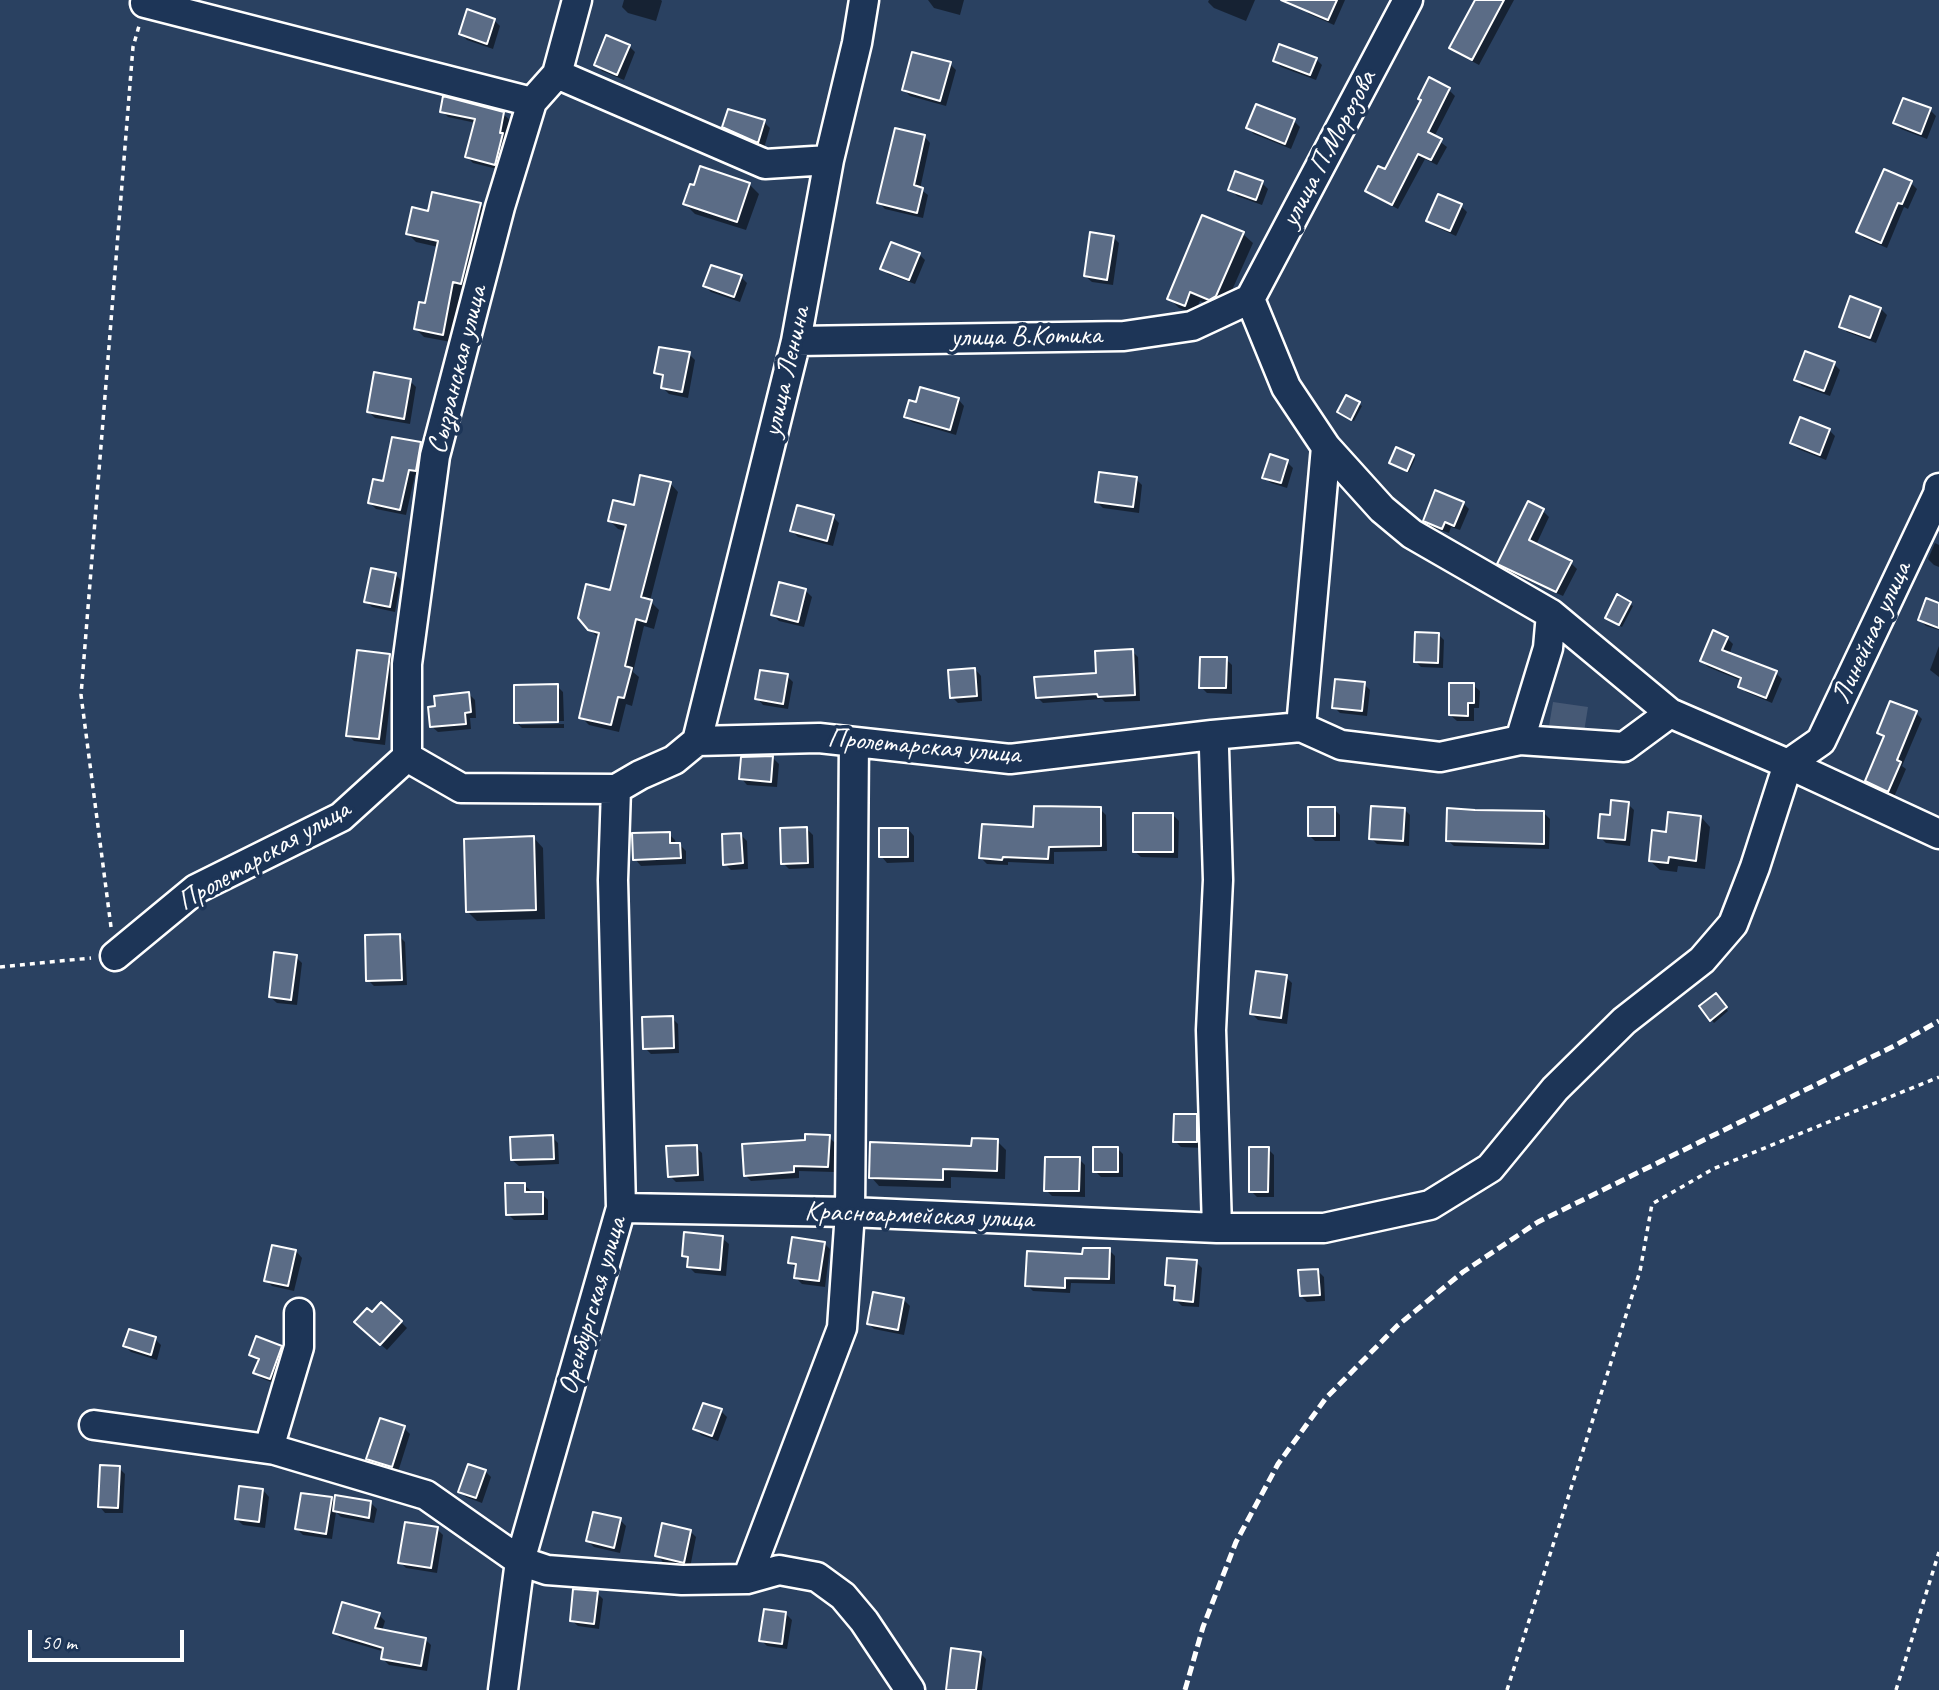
<!DOCTYPE html>
<meta charset="utf-8">
<style>
body{margin:0}
#map{position:relative;width:1939px;height:1690px;overflow:hidden;background:#2a4161;font-family:Caveat,sans-serif}
canvas{display:block}
.scale{position:absolute;left:28px;top:1630px;width:156px;height:32px;box-sizing:border-box;border:4px solid #fff;border-top:0;padding-left:9px;font-size:21px;line-height:24px;white-space:nowrap;color:#fff;-webkit-text-stroke:5px #1d3557;paint-order:stroke}
</style>
<div id="map">
<canvas width="1939" height="1690"></canvas>
<div class="scale">50 m</div>
</div>
<script>
const c = document.querySelector('canvas').getContext('2d');
c.lineJoin = 'round';
function paint(path, color) {
  c.fillStyle = color;
  c.fill(path, 'evenodd');
}
function toPath(rows) {
  const path = new Path2D();
  for (const r of rows) {
    path.moveTo(r[0], r[1]);
    for (let i = 2; i < r.length; i += 2) path.lineTo(r[i], r[i + 1]);
  }
  return path;
}
function strokePath(path, color, width, dash) {
  c.strokeStyle = color;
  c.lineWidth = width;
  c.lineCap = dash ? 'butt' : 'round';
  c.setLineDash(dash || []);
  c.stroke(path);
}
function drawText(font, color, halo, rows, align = 'center') {
  c.font = font + ' Caveat,sans-serif';
  c.lineWidth = 7;
  c.setLineDash([]);
  c.textBaseline = 'middle';
  c.strokeStyle = halo;
  c.fillStyle = color;
  for (const [text, x, y, turn = 0] of rows) {
    c.save();
    c.translate(x, y);
    c.rotate((+turn || 0) * Math.PI / 180);
    c.textAlign = isNaN(turn) ? turn : align;
    if (halo) c.strokeText(text, 0, 0);
    c.fillText(text, 0, 0);
    c.restore();
  }
}
paint(toPath([
 [1553,702,1588,707,1584,732,1549,726]
]), '#465975');
paint(toPath([
 [624,0,661,0,662,1,656,21,628,13,622,7],
 [928,0,964,0,960,15,934,8],
 [1209,0,1255,0,1246,21,1214,8,1208,2],
 [1307,0,1345,0,1334,25,1309,14,1303,8],
 [1481,0,1514,0,1479,65,1458,54,1452,48],
 [494,20,500,26,493,49,467,40,461,34],
 [629,46,635,52,624,80,602,71,596,65],
 [1316,59,1322,65,1316,80,1281,67,1275,61],
 [950,64,956,70,946,106,910,96,904,90],
 [1430,80,1449,90,1455,96,1434,137,1447,147,1437,165,1425,159,1398,209,1373,196,1367,190,1386,172,1423,101],
 [1930,110,1936,116,1927,139,1901,129,1895,123],
 [442,111,503,114,510,120,506,138,508,141,501,170,473,163,467,157,476,123,448,117],
 [1294,121,1300,127,1291,149,1254,134,1248,128],
 [764,122,770,128,764,148,730,133,724,127],
 [924,136,930,143,920,189,928,195,923,218,885,209,879,203],
 [1262,183,1268,189,1262,205,1237,196,1231,189],
 [1911,183,1917,189,1908,209,1904,207,1887,248,1864,238,1858,232],
 [749,184,759,194,746,230,695,214,685,204],
 [480,205,489,213,469,291,461,289,451,342,424,337,416,329,426,305,438,247,416,242,408,234,429,213],
 [1461,206,1467,212,1456,236,1434,226,1428,220],
 [1203,217,1243,234,1253,243,1225,306,1219,309,1200,301,1194,314,1179,308,1169,298],
 [1113,237,1119,243,1113,285,1092,282,1085,276],
 [919,254,925,260,915,284,888,274,882,268],
 [741,277,747,283,740,302,711,292,705,286],
 [1881,309,1887,315,1876,343,1847,332,1841,326],
 [689,354,695,360,688,398,669,394,663,388,664,379,656,373],
 [1806,354,1834,364,1840,370,1830,396,1802,386,1796,380],
 [410,381,416,387,410,424,375,418,369,412],
 [1347,397,1362,406,1354,421,1342,414],
 [958,399,964,406,956,435,912,422,906,416,917,404],
 [1829,430,1835,436,1826,460,1798,449,1792,443],
 [421,444,427,450,422,476,415,475,406,515,376,509,370,503,385,483],
 [1413,456,1415,459,1409,472,1391,463],
 [1287,462,1293,468,1287,488,1271,483,1264,477],
 [1136,479,1142,485,1139,513,1103,508,1097,502],
 [670,483,678,492,650,601,659,610,654,629,644,626,633,672,639,677,632,706,626,704,619,732,589,725,581,717,599,638,589,629,611,592,626,531,618,529,610,521,636,507],
 [1463,503,1469,509,1460,530,1451,527,1449,533,1431,527,1425,521],
 [1529,504,1543,511,1549,517,1536,545,1571,563,1577,569,1563,596,1505,570,1499,564],
 [833,517,839,523,833,546,798,537,792,531],
 [1935,543,1939,545,1939,567,1934,565,1928,559],
 [395,574,401,580,395,612,372,607,366,601],
 [806,591,812,597,804,627,779,621,773,615],
 [1618,597,1633,606,1622,627,1609,620],
 [1939,605,1939,630,1926,626,1920,620],
 [1438,634,1444,640,1443,668,1421,667,1415,661],
 [1727,638,1733,644,1729,655,1776,673,1782,679,1772,703,1746,692,1740,686,1742,681,1708,667,1702,661],
 [1939,646,1939,677,1930,670],
 [1132,651,1138,657,1140,701,1105,702,1102,699,1043,703,1037,697,1098,674],
 [389,656,395,662,385,745,354,741,348,735],
 [1226,659,1232,665,1232,694,1207,693,1201,687],
 [975,669,981,676,982,701,958,703,952,697],
 [787,676,793,682,788,709,763,705,757,698],
 [1364,684,1370,690,1367,716,1340,713,1334,707],
 [1473,685,1480,691,1479,708,1474,708,1474,721,1457,721,1450,715],
 [557,686,563,692,564,721,520,721,520,725,564,724,564,728,522,728,516,722],
 [469,694,475,700,476,718,470,718,471,729,438,732,431,726,437,708],
 [1916,713,1922,719,1902,766,1906,769,1894,797,1873,787,1867,781,1885,739,1879,733],
 [773,758,779,764,777,787,747,785,741,778],
 [1628,804,1634,810,1630,846,1606,843,1600,837,1612,817],
 [1100,809,1106,815,1107,851,1054,852,1054,864,1008,862,1008,865,987,864,981,858,1035,829],
 [1334,809,1340,815,1340,841,1315,841,1309,835],
 [1404,809,1410,815,1409,846,1377,844,1371,838],
 [1544,813,1550,819,1549,849,1454,846,1447,840],
 [1173,815,1179,821,1178,858,1141,857,1134,851],
 [1701,817,1710,827,1705,869,1678,866,1677,872,1660,870,1650,861],
 [807,829,813,835,814,868,789,869,783,863],
 [908,829,914,836,914,862,887,863,881,856],
 [669,834,675,840,676,845,680,845,686,851,686,864,641,866,635,859],
 [741,835,747,841,748,869,731,870,725,864],
 [534,838,543,848,545,919,477,921,468,912],
 [399,936,405,942,407,985,374,986,368,980],
 [296,957,302,963,297,1005,277,1003,270,997],
 [1286,977,1292,983,1287,1024,1258,1020,1252,1014],
 [1716,995,1728,1011,1714,1023,1701,1007],
 [672,1018,678,1024,679,1053,651,1054,645,1048],
 [1196,1115,1202,1122,1203,1148,1181,1147,1175,1141],
 [552,1137,558,1143,559,1164,519,1166,512,1160],
 [829,1137,835,1143,834,1172,799,1171,799,1178,751,1181,745,1175,807,1142],
 [997,1141,1006,1150,1005,1179,951,1177,951,1188,879,1186,871,1177],
 [696,1147,702,1153,704,1181,676,1182,670,1176],
 [1117,1148,1123,1154,1123,1177,1101,1177,1095,1171],
 [1268,1149,1274,1155,1274,1197,1257,1197,1251,1191],
 [1079,1159,1085,1165,1085,1197,1052,1196,1046,1190],
 [524,1185,531,1191,531,1194,542,1194,548,1200,548,1220,514,1220,508,1214],
 [722,1238,729,1244,726,1276,695,1273,689,1267,689,1261,684,1256],
 [824,1243,830,1249,825,1287,802,1284,796,1278,796,1269,790,1262],
 [1109,1250,1115,1256,1115,1284,1071,1283,1070,1293,1033,1291,1027,1285,1084,1255],
 [296,1251,302,1258,294,1291,272,1286,266,1280],
 [1196,1262,1202,1268,1199,1307,1182,1306,1176,1300,1176,1290,1173,1290,1167,1284],
 [1318,1271,1324,1277,1325,1301,1307,1302,1301,1296],
 [904,1300,910,1306,904,1335,874,1329,868,1323],
 [372,1315,401,1322,407,1328,387,1350,362,1328],
 [155,1339,161,1345,157,1360,131,1352,125,1346],
 [281,1348,287,1354,276,1384,261,1378,255,1372,259,1362,251,1354],
 [721,1411,727,1417,718,1441,701,1435,695,1428],
 [404,1428,410,1434,398,1472,375,1465,368,1459],
 [119,1468,125,1474,123,1513,105,1513,99,1506],
 [485,1471,491,1477,482,1503,466,1497,460,1491],
 [263,1490,269,1497,265,1528,243,1525,236,1519],
 [331,1499,336,1504,371,1503,377,1509,374,1523,341,1517,336,1512,332,1539,303,1535,297,1529],
 [620,1520,626,1526,620,1553,594,1547,588,1541],
 [437,1529,443,1535,437,1573,406,1568,400,1562],
 [690,1531,696,1537,690,1568,663,1562,657,1555],
 [597,1593,603,1599,599,1629,578,1626,571,1620],
 [786,1614,792,1620,787,1649,767,1646,761,1640],
 [379,1615,385,1621,382,1631,425,1639,431,1645,427,1671,389,1665,383,1659,385,1652,341,1639,335,1633],
 [980,1653,986,1659,982,1690,948,1690]
]), '#0007');
const building = toPath([
 [1281,0,1337,0,1328,20,1281,0],
 [1475,0,1504,0,1472,60,1449,48,1475,0],
 [467,9,495,19,487,44,459,34,467,9],
 [606,35,630,45,617,75,594,65,606,35],
 [1279,44,1317,58,1310,75,1273,61,1279,44],
 [912,52,951,62,940,101,902,90,912,52],
 [1429,77,1450,88,1428,132,1442,139,1431,160,1418,154,1392,205,1365,191,1378,166,1385,169,1421,100,1418,99,1429,77],
 [443,96,504,112,500,133,503,133,495,165,465,157,475,119,440,112,443,96],
 [1903,98,1931,108,1921,134,1893,123,1903,98],
 [1256,104,1295,119,1285,144,1246,128,1256,104],
 [728,109,765,120,758,143,722,127,728,109],
 [895,128,925,135,914,185,923,188,917,213,877,203,895,128],
 [700,166,750,183,737,222,683,204,690,184,694,185,700,166],
 [1884,169,1912,181,1902,204,1898,203,1881,243,1856,232,1884,169],
 [1235,171,1263,181,1256,200,1228,190,1235,171],
 [432,192,481,203,461,284,453,282,443,335,414,329,419,302,425,303,438,241,406,234,412,207,428,211,432,192],
 [1438,194,1462,204,1450,231,1426,221,1438,194],
 [1202,215,1244,232,1216,296,1209,300,1190,292,1185,306,1167,299,1202,215],
 [1090,232,1114,236,1107,280,1084,276,1090,232],
 [891,242,920,253,909,280,880,269,891,242],
 [711,265,742,275,734,297,703,286,711,265],
 [1850,296,1881,308,1870,338,1839,327,1850,296],
 [659,347,690,352,682,392,661,388,663,375,654,373,659,347],
 [1805,351,1835,362,1824,391,1794,380,1805,351],
 [374,372,411,379,404,419,367,412,374,372],
 [920,387,959,398,950,430,904,417,909,400,916,402,920,387],
 [1346,395,1360,402,1351,420,1337,412,1346,395],
 [1800,417,1830,429,1820,455,1790,443,1800,417],
 [392,437,421,442,416,471,409,470,400,510,368,503,373,479,383,481,392,437],
 [1396,447,1414,455,1407,471,1389,463,1396,447],
 [1270,454,1288,460,1281,483,1262,478,1270,454],
 [1099,472,1137,477,1133,507,1095,502,1099,472],
 [640,475,671,482,641,597,652,600,646,622,636,619,625,666,632,668,624,698,618,697,611,725,579,718,599,633,588,630,578,618,586,584,610,590,626,525,608,521,613,500,634,505,640,475],
 [1435,490,1464,502,1454,526,1445,522,1442,529,1423,521,1435,490],
 [1528,501,1544,509,1529,540,1572,561,1556,592,1497,564,1528,501],
 [797,505,834,515,827,541,790,531,797,505],
 [371,568,396,573,390,607,364,602,371,568],
 [779,582,806,589,798,622,771,615,779,582],
 [1617,594,1631,602,1619,625,1605,618,1617,594],
 [1926,598,1939,603,1939,628,1918,620,1926,598],
 [1713,630,1728,637,1722,650,1777,671,1766,698,1738,687,1741,678,1700,661,1713,630],
 [1415,632,1439,633,1438,663,1414,662,1415,632],
 [1133,649,1135,695,1098,697,1097,694,1036,698,1034,677,1096,673,1095,651,1133,649],
 [357,650,390,654,379,739,346,736,357,650],
 [1200,657,1227,657,1226,688,1199,688,1200,657],
 [975,668,977,696,950,698,948,670,975,668],
 [760,670,788,674,783,704,755,699,760,670],
 [1335,679,1365,682,1362,711,1332,708,1335,679],
 [1449,683,1474,683,1474,703,1468,703,1468,716,1449,715,1449,683],
 [558,684,558,722,514,723,514,685,558,684],
 [469,692,471,712,465,713,466,724,430,727,428,707,435,706,434,696,469,692],
 [1890,701,1917,711,1897,760,1901,762,1888,792,1865,781,1884,736,1877,733,1890,701],
 [773,756,771,782,739,779,741,757,773,756],
 [1611,800,1629,802,1625,840,1598,838,1600,814,1610,815,1611,800],
 [1034,806,1101,807,1101,846,1049,847,1048,859,1003,857,1002,860,979,858,982,824,1033,827,1034,806],
 [1371,806,1405,808,1403,841,1369,839,1371,806],
 [1308,807,1335,807,1335,836,1308,836,1308,807],
 [1447,808,1475,810,1544,811,1544,844,1446,841,1447,808],
 [1668,812,1701,816,1696,861,1669,857,1668,863,1649,861,1652,830,1666,832,1668,812],
 [1133,813,1173,813,1173,852,1133,852,1133,813],
 [807,827,808,863,781,864,780,828,807,827],
 [879,828,908,828,908,857,879,857,879,828],
 [670,832,670,843,680,843,681,858,633,860,632,833,670,832],
 [741,833,743,863,723,865,722,834,741,833],
 [534,836,536,910,466,912,464,839,534,836],
 [400,934,402,980,366,981,365,935,400,934],
 [274,952,297,955,291,1000,269,997,274,952],
 [1256,971,1287,975,1281,1018,1250,1014,1256,971],
 [1716,993,1727,1007,1710,1021,1699,1006,1716,993],
 [673,1016,674,1048,643,1049,642,1017,673,1016],
 [1174,1114,1197,1114,1197,1142,1173,1142,1174,1114],
 [805,1134,830,1135,828,1167,794,1166,794,1172,744,1176,742,1144,805,1140,805,1134],
 [553,1135,554,1159,511,1160,510,1137,553,1135],
 [972,1138,998,1139,997,1171,943,1169,943,1180,869,1178,870,1142,971,1146,972,1138],
 [697,1145,698,1175,668,1177,666,1146,697,1145],
 [1093,1147,1118,1147,1118,1172,1093,1172,1093,1147],
 [1249,1147,1269,1147,1268,1192,1249,1192,1249,1147],
 [1045,1157,1080,1157,1079,1191,1044,1191,1045,1157],
 [505,1183,525,1183,525,1192,543,1192,543,1214,506,1215,505,1183],
 [684,1232,723,1236,720,1270,687,1267,688,1257,682,1256,684,1232],
 [792,1237,825,1242,819,1281,794,1278,796,1264,788,1263,792,1237],
 [272,1245,296,1250,288,1286,264,1281,272,1245],
 [1083,1248,1110,1248,1109,1279,1065,1278,1065,1288,1025,1286,1027,1251,1082,1254,1083,1248],
 [1167,1258,1197,1260,1193,1302,1174,1300,1175,1286,1165,1285,1167,1258],
 [1318,1269,1320,1295,1300,1296,1298,1270,1318,1269],
 [873,1292,904,1298,898,1330,867,1324,873,1292],
 [381,1302,402,1321,380,1345,354,1322,367,1308,372,1312,381,1302],
 [129,1329,156,1337,151,1355,123,1346,129,1329],
 [256,1336,282,1346,270,1379,253,1373,259,1359,249,1355,256,1336],
 [703,1403,722,1409,712,1436,693,1429,703,1403],
 [380,1418,405,1426,392,1467,366,1459,380,1418],
 [468,1464,486,1470,476,1498,458,1492,468,1464],
 [100,1465,120,1466,118,1508,98,1507,100,1465],
 [239,1486,263,1489,259,1522,235,1519,239,1486],
 [301,1493,332,1497,326,1534,295,1529,301,1493],
 [335,1495,371,1501,369,1518,333,1511,335,1495],
 [593,1512,621,1518,614,1548,586,1541,593,1512],
 [405,1522,438,1527,431,1568,398,1563,405,1522],
 [662,1523,691,1530,684,1563,655,1556,662,1523],
 [573,1589,598,1591,594,1624,570,1621,573,1589],
 [342,1602,380,1613,375,1628,426,1638,421,1666,381,1659,383,1648,333,1633,342,1602],
 [764,1609,786,1612,782,1644,759,1641,764,1609],
 [951,1648,981,1652,976,1690,946,1690,951,1648]
]);
paint(building, '#5b6c86');
strokePath(building, '#fff', 2);
const minor = toPath([
 [145,3,532,102],
 [557,74,765,164,829,160],
 [1250,299,1286,387,1326,447,1382,509,1412,534,1551,614,1670,713],
 [1250,299,1408,0],
 [796,341,1124,336,1192,326,1250,299],
 [1301,727,1326,447],
 [1212,735,1214,749,1218,880,1211,1030,1217,1228],
 [1520,740,1548,648,1551,614],
 [697,741,796,341,829,160,857,43,864,0],
 [407,757,407,664,435,456,500,207,532,102,557,74,577,0],
 [1788,764,1821,741,1938,494,1939,488],
 [115,956,196,889,341,817,407,757,461,788,616,789,640,775,674,760,697,741,819,738,1010,759,1212,735,1301,727,1341,745,1440,757,1520,740,1624,747,1670,713,1788,764,1939,834],
 [621,1208,850,1212,1217,1228,1324,1228,1430,1205,1490,1168,1555,1089,1624,1021,1702,960,1733,924,1755,867,1788,764],
 [94,1425,275,1450,426,1495,520,1561,547,1570,682,1580,747,1579,779,1570,817,1577,843,1596,864,1621,910,1690],
 [269,1448,299,1347,299,1313],
 [747,1579,842,1328,850,1212,854,742],
 [503,1690,520,1561,621,1208,613,880,616,789]
]);
strokePath(minor, '#fff', 33);
strokePath(toPath([
 [111,927,81,695,133,47,139,26],
 [0,967,91,958],
 [1507,1690,1640,1271,1652,1204,1713,1169,1939,1077],
 [1896,1690,1939,1552]
]), '#fff', 3.5, [5, 5]);
strokePath(minor, '#1d3557', 28);
strokePath(toPath([
 [1185,1690,1203,1627,1236,1542,1278,1464,1326,1398,1397,1326,1463,1272,1538,1222,1894,1046,1939,1021]
]), '#fff', 5, [10, 5]);
drawText('28px', '#fff', '#1d3557', [
 ["улица П.Морозова",1329,149,-62],
 ["улица В.Котика",1026,337,-1],
 ["Сызранская улица",458,370,-76],
 ["улица Ленина",787,372,-77],
 ["Линейная улица",1872,633,-65],
 ["Пролетарская улица",924,747,5],
 ["Пролетарская улица",264,856,-30],
 ["Красноармейская улица",919,1216,2],
 ["Оренбургская улица",593,1306,-74]
]);
</script>
